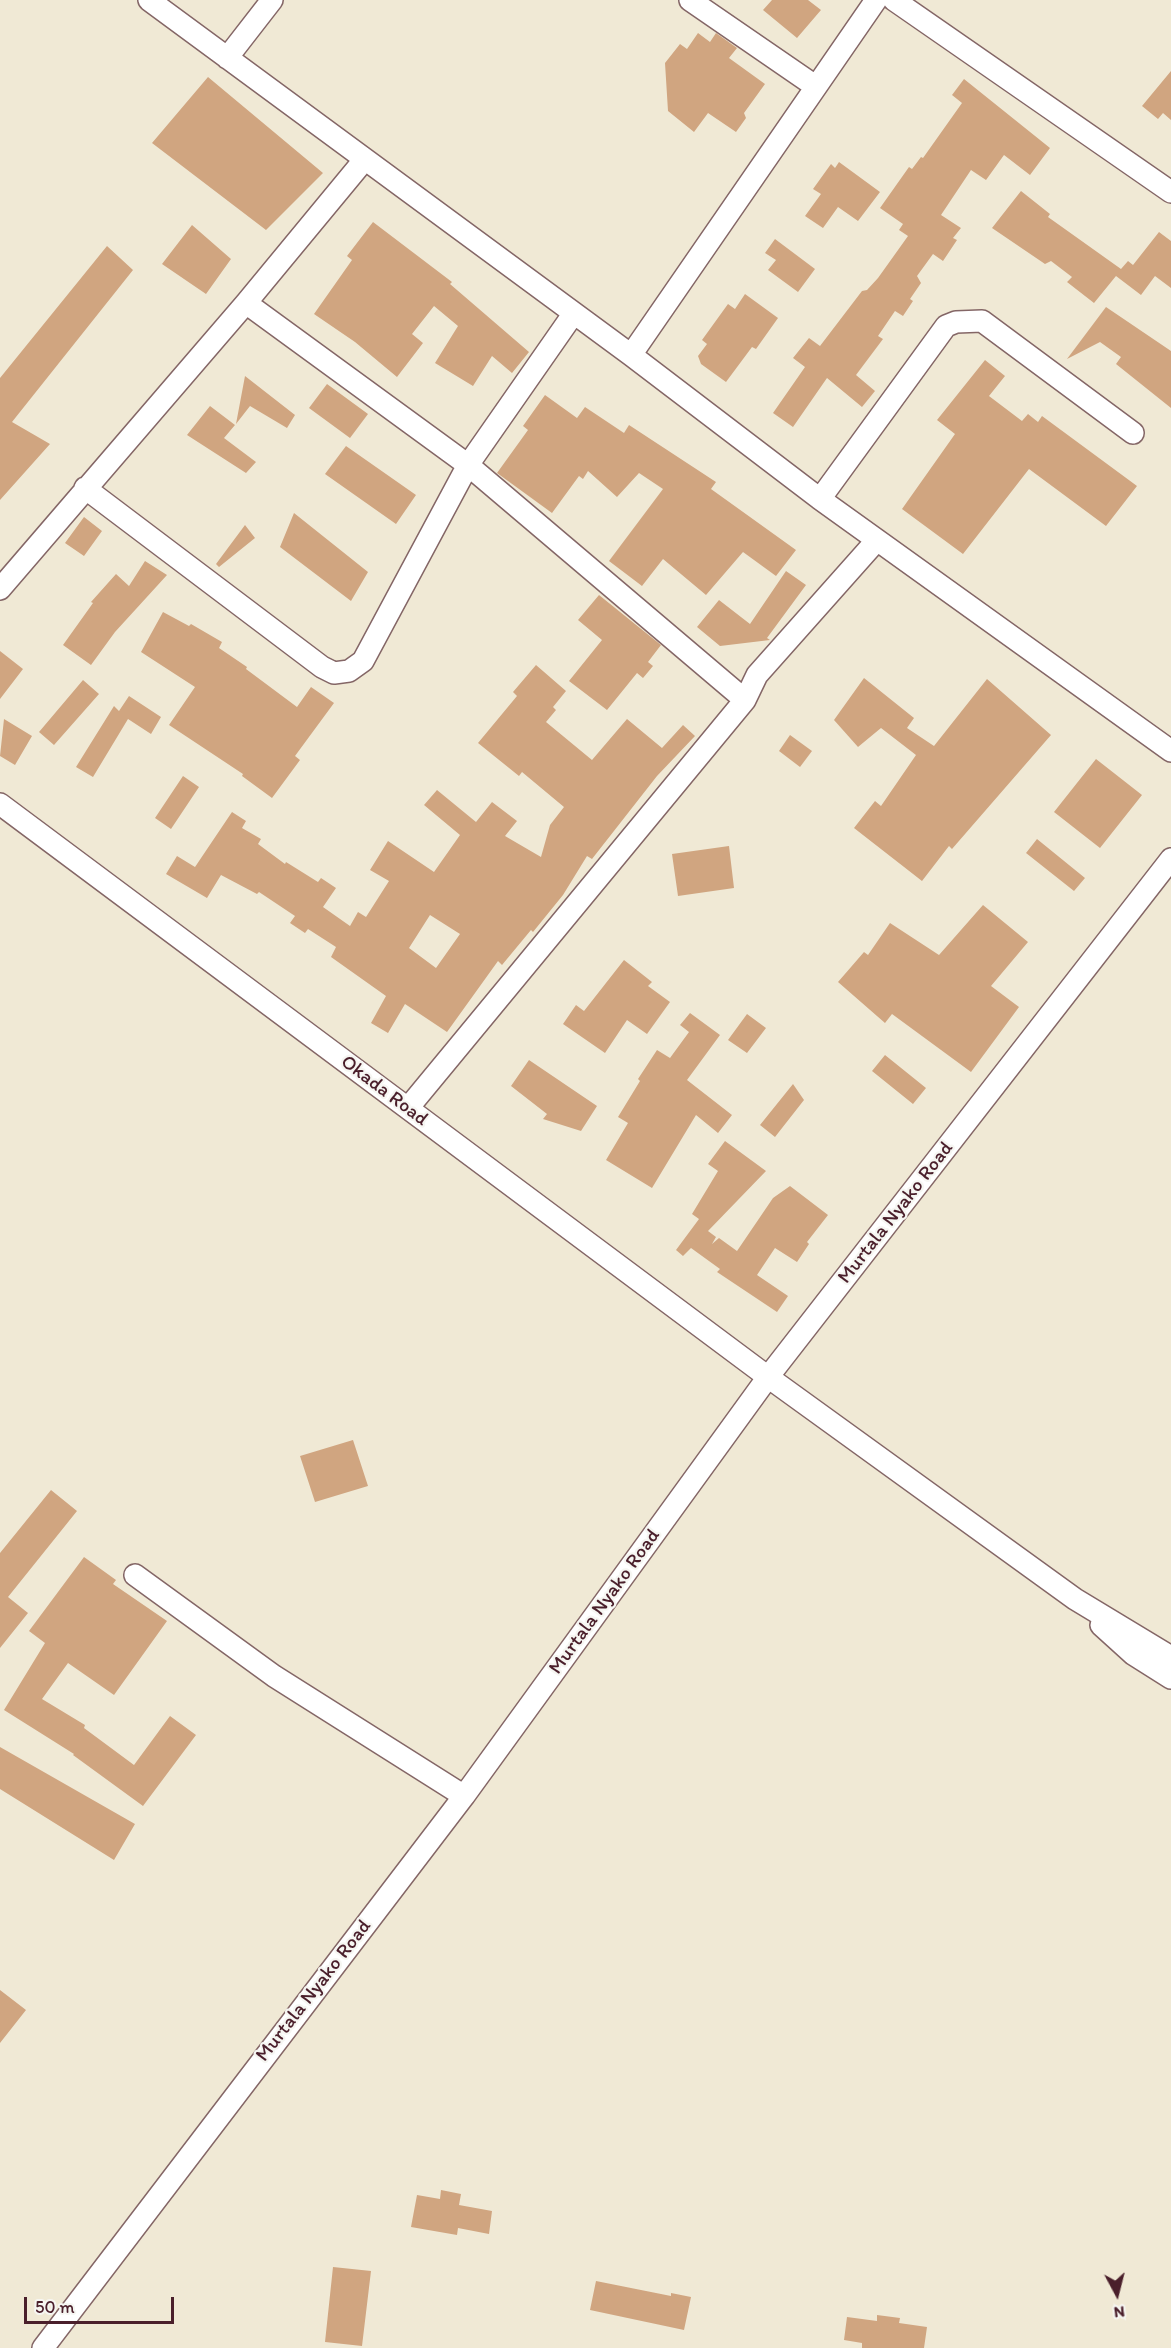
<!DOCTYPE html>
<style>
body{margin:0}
#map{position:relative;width:1171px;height:2348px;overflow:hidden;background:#f0e9d5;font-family:Itim,sans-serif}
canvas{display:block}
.north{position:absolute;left:1087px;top:2264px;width:60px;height:60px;-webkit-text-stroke:4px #f6f6f2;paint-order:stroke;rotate:173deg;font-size:16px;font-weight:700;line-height:24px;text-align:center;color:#4a1f2b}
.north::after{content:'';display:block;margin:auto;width:21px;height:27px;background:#4a1f2b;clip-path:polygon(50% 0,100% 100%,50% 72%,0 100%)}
.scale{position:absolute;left:24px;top:2297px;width:150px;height:27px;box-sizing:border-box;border:3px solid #4a1f2b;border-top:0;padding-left:8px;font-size:18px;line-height:21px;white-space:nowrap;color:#4a1f2b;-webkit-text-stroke:4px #f6f6f2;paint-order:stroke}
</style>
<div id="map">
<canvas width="1171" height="2348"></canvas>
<div class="north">N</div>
<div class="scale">50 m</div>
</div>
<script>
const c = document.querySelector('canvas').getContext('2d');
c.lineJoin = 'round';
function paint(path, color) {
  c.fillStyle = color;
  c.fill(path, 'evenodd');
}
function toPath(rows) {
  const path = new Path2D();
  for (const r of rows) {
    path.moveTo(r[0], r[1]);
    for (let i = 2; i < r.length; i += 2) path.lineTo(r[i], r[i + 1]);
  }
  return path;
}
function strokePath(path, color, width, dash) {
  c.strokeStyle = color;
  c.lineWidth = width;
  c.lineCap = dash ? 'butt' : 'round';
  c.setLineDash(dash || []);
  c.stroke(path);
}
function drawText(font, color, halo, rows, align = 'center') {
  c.font = font + ' Itim,sans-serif';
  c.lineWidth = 4.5;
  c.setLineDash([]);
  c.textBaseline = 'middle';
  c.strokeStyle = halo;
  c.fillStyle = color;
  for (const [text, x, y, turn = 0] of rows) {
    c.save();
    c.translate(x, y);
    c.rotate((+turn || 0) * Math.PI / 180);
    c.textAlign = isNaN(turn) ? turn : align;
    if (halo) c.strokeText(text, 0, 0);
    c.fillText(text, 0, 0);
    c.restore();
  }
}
paint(toPath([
 [772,0,808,0,821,10,797,38,763,10],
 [698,33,710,42,716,33,737,48,729,58,765,84,744,113,746,118,736,132,708,113,694,132,668,111,665,63,680,44,687,49],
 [1171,71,1171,120,1163,113,1158,119,1142,106],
 [208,77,323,173,266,230,152,143],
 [964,79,1050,148,1030,175,1004,155,986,180,971,170,941,215,961,228,953,238,957,240,943,261,933,254,917,276,921,283,910,299,913,301,903,316,895,311,878,336,883,339,856,375,875,391,862,407,827,378,793,427,773,413,805,367,793,358,809,338,820,346,862,291,867,290,878,278,908,236,899,230,903,224,880,208,909,167,912,169,921,157,923,158,962,103,952,95],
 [839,162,880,192,858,221,838,207,823,228,805,216,821,194,813,189,831,164,835,168],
 [1021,191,1050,214,1048,217,1121,269,1128,261,1133,265,1159,232,1171,241,1171,288,1155,276,1141,295,1116,276,1094,303,1067,282,1072,277,1051,261,1045,264,992,228],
 [373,222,452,282,450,284,529,352,512,373,492,356,473,386,435,363,458,326,434,306,412,334,423,343,397,377,355,342,314,314,352,260,347,256],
 [192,225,231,259,206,294,162,264],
 [775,239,815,269,798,292,768,270,776,260,765,253],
 [107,246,133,270,12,422,50,444,0,500,0,378],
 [745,294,778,318,756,349,752,347,726,382,701,364,698,356,707,344,702,340,728,304,735,309],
 [1106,307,1171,351,1171,408,1116,364,1121,357,1100,342,1067,359],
 [985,360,1005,376,989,396,1022,421,1028,414,1038,422,1042,416,1137,486,1106,526,1029,469,963,554,902,509,955,434,937,420],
 [245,376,295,415,287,428,250,406,236,424],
 [327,384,368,414,350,438,309,408],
 [545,395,577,418,585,407,624,433,629,425,716,482,711,489,796,550,776,576,743,552,706,595,663,559,642,586,609,561,663,489,639,473,617,497,588,471,583,479,579,476,552,513,497,473,528,430,523,426],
 [210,406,235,425,224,438,256,462,246,473,187,435],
 [346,446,416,495,396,524,325,474],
 [294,513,368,572,351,601,280,547],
 [84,517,102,531,84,556,65,543],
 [245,525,255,538,219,567,216,564],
 [145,561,167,575,115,632,91,665,63,645,93,603,91,602,116,574,129,586],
 [786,571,806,585,767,638,770,640,720,646,697,627,719,600,750,624],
 [599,595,661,645,648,662,653,666,643,678,637,673,607,710,569,681,602,640,578,620],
 [163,612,189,626,191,624,222,642,219,648,247,667,246,669,297,707,311,687,334,703,295,756,300,760,272,798,242,776,243,774,169,725,195,687,141,652],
 [0,651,23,669,0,699],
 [536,665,566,691,553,707,556,710,546,722,592,760,627,719,662,748,683,725,695,736,657,776,592,859,587,856,563,895,533,932,531,930,502,965,498,961,447,1032,405,1004,388,1033,371,1023,386,996,331,957,336,947,308,929,305,933,290,923,295,916,259,892,257,894,221,875,207,898,166,874,177,856,195,867,232,812,246,821,242,828,261,839,258,844,285,864,286,862,318,882,321,878,336,888,323,907,350,926,358,912,366,917,389,881,370,870,388,841,434,872,460,835,424,805,437,790,476,822,492,802,517,821,505,836,541,857,550,825,564,807,522,772,519,776,478,743,517,696,513,692],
 [430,915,460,934,436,968,409,948],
 [864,678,914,718,907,728,934,746,987,679,1051,735,952,849,949,846,922,881,854,828,875,801,881,806,916,755,881,728,858,747,834,720],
 [83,680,99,694,54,745,39,732],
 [129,696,161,717,151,734,128,719,93,777,76,767,114,706,119,711],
 [4,719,32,736,15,765,0,756],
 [790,735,812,751,800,767,779,751],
 [1096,759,1142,795,1100,848,1054,812],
 [183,776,199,787,171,829,155,818],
 [1037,839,1085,878,1074,891,1026,853],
 [729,846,734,888,678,896,672,854],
 [983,905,1028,942,991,986,1019,1007,971,1072,892,1014,885,1023,838,982,864,952,868,955,890,923,939,955],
 [624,960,652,982,648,986,670,1002,647,1034,627,1020,605,1053,563,1024,576,1005,584,1011],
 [690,1013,720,1035,687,1080,732,1115,718,1133,696,1115,652,1188,606,1160,628,1123,618,1117,640,1081,638,1079,657,1050,670,1058,689,1032,680,1025],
 [747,1014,766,1028,747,1053,728,1040],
 [885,1055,926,1088,913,1104,872,1071],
 [529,1060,597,1106,581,1131,543,1119,547,1114,511,1086],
 [793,1084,804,1100,775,1137,760,1125],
 [725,1141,766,1171,708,1231,716,1237,712,1244,719,1238,737,1251,773,1198,790,1186,828,1215,807,1242,809,1244,797,1262,775,1248,757,1275,788,1296,777,1312,717,1272,720,1269,691,1248,683,1256,676,1250,699,1219,692,1214,718,1171,708,1164],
 [353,1440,368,1486,315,1502,300,1456],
 [51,1490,77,1511,8,1597,28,1613,0,1648,0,1553],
 [84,1557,116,1580,113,1584,167,1621,114,1695,68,1663,42,1699,85,1725,84,1728,134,1765,170,1716,196,1735,143,1806,73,1755,74,1754,4,1710,45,1643,29,1631],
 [0,1747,135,1824,114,1860,0,1789],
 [0,1990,26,2010,0,2043],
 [441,2190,461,2194,459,2205,492,2211,489,2234,458,2228,457,2235,411,2227,417,2195,440,2199],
 [333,2267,371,2271,362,2346,325,2342],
 [596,2281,671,2296,671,2293,691,2297,684,2330,590,2310],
 [877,2315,900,2318,899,2323,927,2327,924,2348,862,2348,862,2343,844,2340,847,2317,877,2321]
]), '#d0a580');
const minor = toPath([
 [149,0,631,355,820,499,1171,751],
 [690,0,815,86],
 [894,0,1171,192],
 [227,58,272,0],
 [246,303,468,465,745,700],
 [631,355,876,0],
 [85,488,322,667,334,673,349,671,363,661,468,465,574,313],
 [820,499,946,326,956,322,982,321,1133,433],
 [0,589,246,303,365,159],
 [0,804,768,1377,1075,1599,1171,1657],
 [408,1108,745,700,757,675,877,540],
 [135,1575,274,1676,464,1796],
 [1101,1625,1133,1654,1171,1678],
 [43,2348,464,1796,768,1377,1171,859]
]);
strokePath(minor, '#846666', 24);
strokePath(minor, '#fff', 21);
drawText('20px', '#4a1f2b', '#f6f6f2', [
 ["Okada Road",384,1091,37],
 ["Murtala Nyako Road",896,1213,-52],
 ["Murtala Nyako Road",605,1602,-54],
 ["Murtala Nyako Road",314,1991,-52]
]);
</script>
